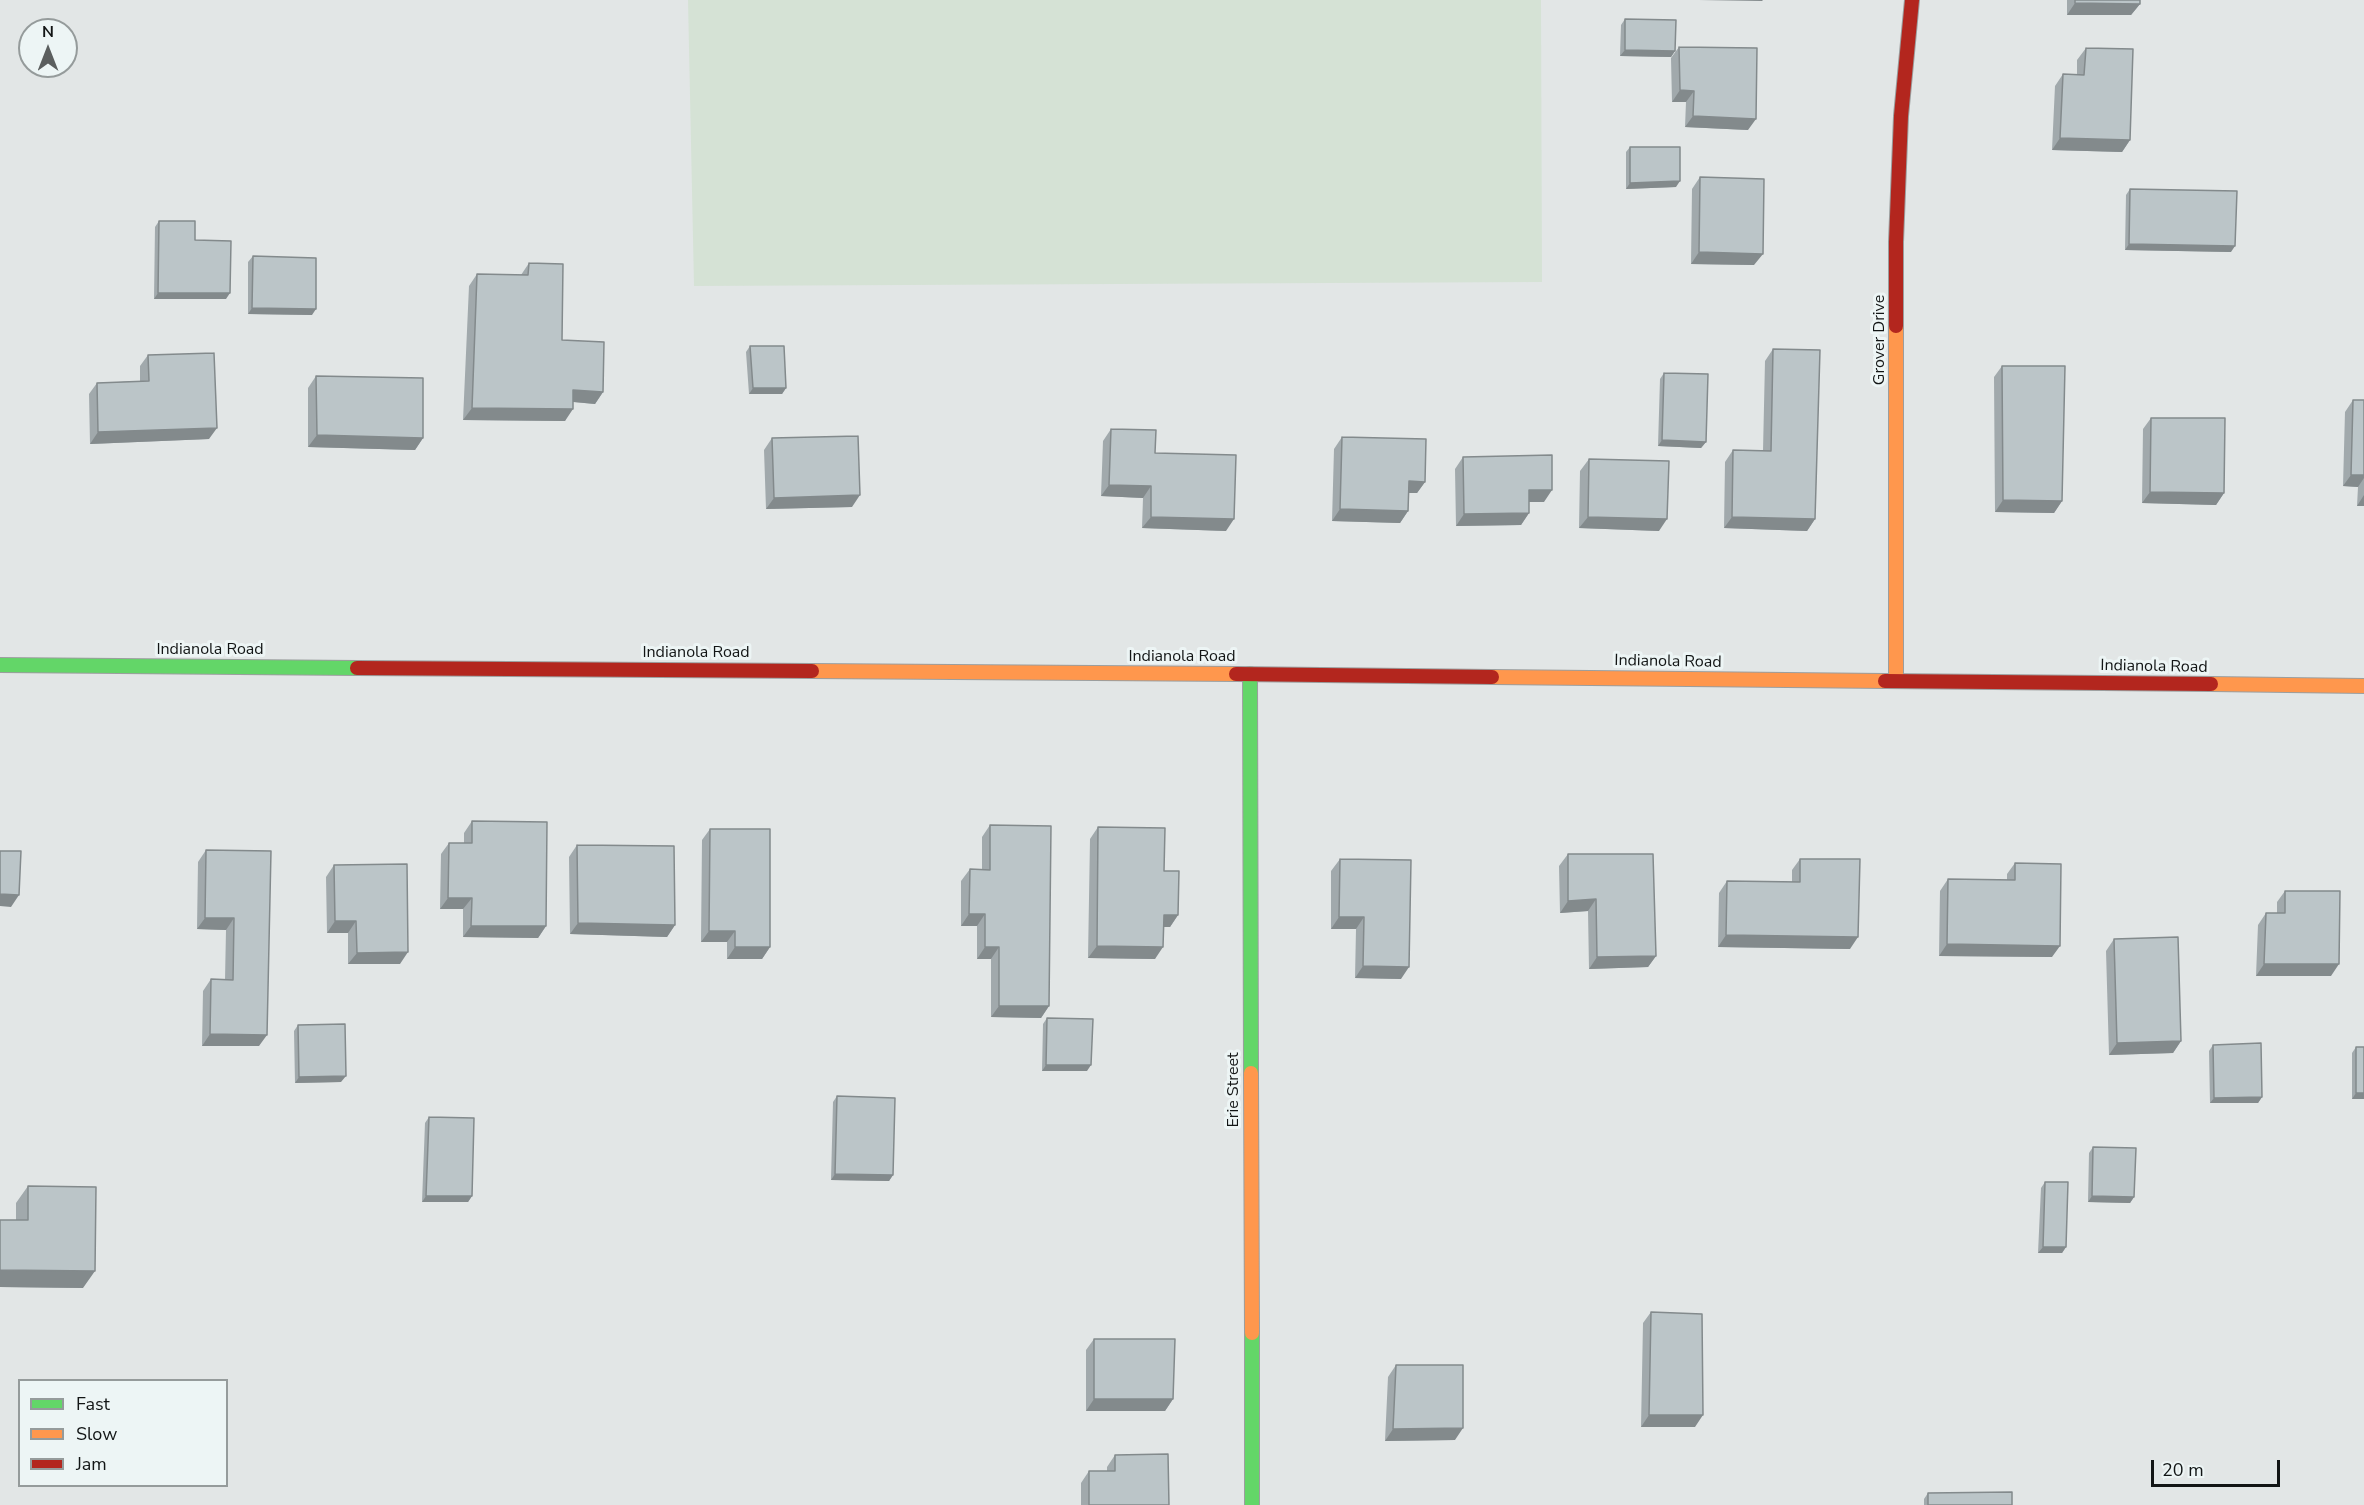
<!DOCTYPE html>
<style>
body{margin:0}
#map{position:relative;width:2364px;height:1505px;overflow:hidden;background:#e2e6e6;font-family:"Nunito Sans",sans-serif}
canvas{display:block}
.legend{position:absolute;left:18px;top:1379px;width:210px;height:108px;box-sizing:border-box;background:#edf5f5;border:2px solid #959b9b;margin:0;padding:8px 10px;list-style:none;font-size:18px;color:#121515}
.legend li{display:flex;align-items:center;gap:12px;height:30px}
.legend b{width:30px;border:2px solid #959b9b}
.north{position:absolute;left:18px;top:18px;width:60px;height:60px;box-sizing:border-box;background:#edf5f5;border:2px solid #959b9b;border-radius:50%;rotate:0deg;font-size:16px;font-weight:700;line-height:24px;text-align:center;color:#121515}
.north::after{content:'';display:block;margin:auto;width:21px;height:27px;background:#5b5e5e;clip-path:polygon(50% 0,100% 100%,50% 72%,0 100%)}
.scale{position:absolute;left:2151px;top:1460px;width:129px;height:27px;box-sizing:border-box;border:3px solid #121515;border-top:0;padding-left:8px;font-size:18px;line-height:21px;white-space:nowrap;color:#121515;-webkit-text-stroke:4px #edf5f5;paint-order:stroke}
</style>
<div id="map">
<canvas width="2364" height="1505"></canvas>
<ul class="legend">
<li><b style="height:8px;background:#63d668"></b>Fast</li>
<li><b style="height:8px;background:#ff974d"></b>Slow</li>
<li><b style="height:8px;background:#b3261e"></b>Jam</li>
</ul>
<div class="north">N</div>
<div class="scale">20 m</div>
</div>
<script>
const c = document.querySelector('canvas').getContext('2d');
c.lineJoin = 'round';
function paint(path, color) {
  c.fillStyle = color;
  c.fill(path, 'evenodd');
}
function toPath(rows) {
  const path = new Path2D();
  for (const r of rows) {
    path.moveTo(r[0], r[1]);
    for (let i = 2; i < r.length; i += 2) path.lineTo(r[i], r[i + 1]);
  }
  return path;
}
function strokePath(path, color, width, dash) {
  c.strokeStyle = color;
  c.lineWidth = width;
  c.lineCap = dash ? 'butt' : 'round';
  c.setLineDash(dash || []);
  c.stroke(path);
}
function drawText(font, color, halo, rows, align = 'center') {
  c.font = font + ' "Nunito Sans",sans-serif';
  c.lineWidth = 6;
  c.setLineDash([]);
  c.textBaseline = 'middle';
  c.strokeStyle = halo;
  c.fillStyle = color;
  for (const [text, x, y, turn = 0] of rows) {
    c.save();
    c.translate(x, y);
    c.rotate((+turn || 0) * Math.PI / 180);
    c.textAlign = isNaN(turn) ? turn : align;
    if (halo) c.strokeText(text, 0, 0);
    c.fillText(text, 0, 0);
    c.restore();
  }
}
paint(toPath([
 [688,0,1541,0,1542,282,694,286]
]), '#d5e2d5');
const fast = toPath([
 [0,665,357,668],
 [1250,674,1251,1073],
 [1252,1333,1252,1505]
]);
const slow = toPath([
 [1896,326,1896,681],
 [812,671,1236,674],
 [1492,677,1885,681],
 [2211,684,2364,686],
 [1251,1073,1252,1333]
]);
const jam = toPath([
 [1896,326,1896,242,1901,116,1912,0],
 [357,668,812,671],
 [1236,674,1492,677],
 [1885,681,2211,684]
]);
strokePath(fast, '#9b9e9e', 16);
strokePath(slow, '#9b9e9e', 16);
strokePath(jam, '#9b9e9e', 16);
strokePath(fast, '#63d668', 14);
strokePath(slow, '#ff974d', 14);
strokePath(jam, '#b3261e', 14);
paint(toPath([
 [2067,0,2140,0,2140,4,2131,15,2067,15],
 [1625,19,1675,51,1671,57,1620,56,1621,25],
 [1679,47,1748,130,1685,127,1686,102,1672,102,1671,58],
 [2086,48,2130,140,2122,152,2052,150,2055,86,2063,74,2077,75,2077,60],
 [1630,147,1676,187,1626,189,1626,152],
 [1700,177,1754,265,1691,264,1692,189],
 [2130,189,2231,252,2125,250,2126,195],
 [159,221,195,240,226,299,154,299,155,227],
 [253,256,312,315,248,314,248,262],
 [529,263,562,340,603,392,595,404,573,402,565,421,463,420,469,286,477,274,521,275],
 [750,346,786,388,782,394,749,394,746,352],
 [1773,349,1815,519,1807,531,1724,528,1725,462,1733,450,1763,451,1765,361],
 [148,355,209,439,90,444,89,394,97,383,140,381,140,366],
 [2002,366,2062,501,2054,513,1995,512,1994,377],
 [1664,373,1706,442,1701,448,1658,446,1660,379],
 [316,376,423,438,415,450,308,447,308,388],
 [2353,400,2364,400,2364,506,2357,506,2358,487,2343,486,2345,412],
 [2151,418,2224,493,2216,505,2142,503,2143,429],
 [1111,429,1155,453,1226,531,1142,528,1143,498,1101,496,1103,441],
 [1342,437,1425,482,1417,493,1409,493,1408,511,1400,523,1332,521,1334,449],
 [772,438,852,507,766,509,764,450],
 [1463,457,1544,502,1529,502,1529,513,1521,525,1456,526,1455,469],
 [1589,459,1659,531,1579,528,1580,471],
 [472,821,546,926,538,938,463,937,463,909,440,909,441,854,449,843,464,843,464,833],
 [990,825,1049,1006,1041,1018,991,1017,991,959,977,959,977,926,961,926,961,881,970,869,982,870,982,837],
 [1098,827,1178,915,1170,927,1163,927,1155,959,1088,958,1090,839],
 [710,829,770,947,762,959,727,959,727,942,701,942,702,840],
 [577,845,675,925,667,937,570,934,569,857],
 [206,850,271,851,259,1046,202,1046,203,991,211,979,225,980,226,930,197,929,198,862],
 [1568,854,1656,956,1648,967,1589,969,1588,911,1560,913,1559,866],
 [1340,859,1401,979,1355,978,1356,929,1331,929,1331,871],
 [1800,859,1850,949,1718,947,1719,893,1727,881,1792,882,1792,870],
 [2015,863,2052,957,1939,956,1940,891,1948,879,2007,880,2007,874],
 [334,865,400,964,348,964,348,933,327,933,326,877],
 [2285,891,2331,976,2256,976,2258,925,2266,913,2277,913,2277,902],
 [2114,939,2181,1041,2173,1053,2109,1055,2106,951],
 [1047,1018,1087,1071,1042,1071,1043,1024],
 [298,1025,341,1082,295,1083,294,1031],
 [2213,1045,2262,1097,2258,1103,2210,1103,2209,1051],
 [2356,1047,2364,1099,2352,1099,2352,1053],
 [837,1096,893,1175,889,1181,831,1180,833,1102],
 [429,1117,472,1196,468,1202,422,1202,425,1123],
 [2093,1147,2134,1197,2130,1203,2088,1202,2089,1153],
 [2045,1182,2066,1247,2062,1253,2038,1253,2041,1188],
 [28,1186,83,1288,0,1287,0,1220,16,1220,16,1203],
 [1651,1312,1695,1427,1641,1427,1643,1323],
 [1094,1339,1173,1399,1165,1411,1086,1411,1086,1350],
 [1396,1365,1455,1440,1385,1441,1388,1377],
 [1115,1455,1169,1505,1081,1505,1081,1483,1089,1471,1107,1471,1107,1467],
 [1928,1493,2012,1505,1924,1505,1924,1499]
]), '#a1a9ac');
paint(toPath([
 [1699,0,1763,0,1762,1],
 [2075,3,2140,4,2131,15,2067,15],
 [1625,50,1675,51,1671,57,1620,56],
 [1680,90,1694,91,1686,102,1672,102],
 [1693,116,1756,119,1748,130,1685,127],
 [2060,138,2130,140,2122,152,2052,150],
 [1680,181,1676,187,1626,189,1630,183],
 [2129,244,2235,246,2231,252,2125,250],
 [1699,252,1763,254,1754,265,1691,264],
 [158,293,230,293,226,299,154,299],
 [252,308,316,309,312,315,248,314],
 [753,388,786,388,782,394,749,394],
 [573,390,603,392,595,404,564,401],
 [472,408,573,409,565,421,463,420],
 [217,428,209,439,90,444,98,432],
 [317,435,423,438,415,450,308,447],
 [1662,440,1706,442,1701,448,1658,446],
 [2351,475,2364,475,2364,478,2358,487,2343,486],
 [1409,481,1425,482,1417,493,1401,493],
 [1109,485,1151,486,1143,498,1101,496],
 [1529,490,1552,490,1544,502,1521,502],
 [2150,492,2224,493,2216,505,2142,503],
 [860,495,852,507,766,509,774,498],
 [2364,495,2364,506,2357,506],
 [2003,500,2062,501,2054,513,1995,512],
 [1340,509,1408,511,1400,523,1332,521],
 [1529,513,1521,525,1456,526,1464,514],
 [1151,517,1234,519,1226,531,1142,528],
 [1588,517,1667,519,1659,531,1579,528],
 [1732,517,1815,519,1807,531,1724,528],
 [0,894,19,895,11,907,0,906],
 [448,898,472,898,463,909,440,909],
 [1596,899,1588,911,1560,913,1568,901],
 [969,914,985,914,977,926,961,926],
 [1164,915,1178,915,1170,927,1155,927],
 [1339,917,1364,917,1356,929,1331,929],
 [205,918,234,918,226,930,197,929],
 [335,921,356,921,348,933,327,933],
 [578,923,675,925,667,937,570,934],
 [471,926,546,926,538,938,463,937],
 [709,931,735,931,727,942,701,942],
 [1726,935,1858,937,1850,949,1718,947],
 [1947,944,2060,946,2052,957,1939,956],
 [1097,946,1163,947,1155,959,1088,958],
 [735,947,770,947,762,959,727,959],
 [985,947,999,947,991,959,977,959],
 [408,952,400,964,348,964,357,953],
 [1656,956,1648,967,1589,969,1597,957],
 [2264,964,2339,964,2331,976,2256,976],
 [1363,966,1409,967,1401,979,1355,978],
 [999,1006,1049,1006,1041,1018,991,1017],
 [210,1034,267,1035,259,1046,202,1046],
 [2181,1041,2173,1053,2109,1055,2117,1043],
 [1046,1065,1091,1065,1087,1071,1042,1071],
 [346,1076,341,1082,295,1083,299,1077],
 [2356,1093,2364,1093,2364,1099,2352,1099],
 [2262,1097,2258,1103,2210,1103,2214,1098],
 [835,1174,893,1175,889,1181,831,1180],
 [426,1196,472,1196,468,1202,422,1202],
 [2092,1196,2134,1197,2130,1203,2088,1202],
 [2043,1247,2066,1247,2062,1253,2038,1253],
 [0,1270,95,1271,83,1288,0,1287],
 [1094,1399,1173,1399,1165,1411,1086,1411],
 [1649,1415,1703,1415,1695,1427,1641,1427],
 [1463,1428,1455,1440,1385,1441,1393,1429]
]), '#838a8c');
const building = toPath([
 [2075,0,2140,0,2140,4,2075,3,2075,0],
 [1625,19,1676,20,1675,51,1625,50,1625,19],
 [1679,47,1757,48,1756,119,1693,116,1694,91,1680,90,1679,47],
 [2086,48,2133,49,2130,140,2060,138,2063,74,2084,75,2086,48],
 [1630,147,1680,147,1680,181,1630,183,1630,147],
 [1700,177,1764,179,1763,254,1699,252,1700,177],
 [2130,189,2237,191,2235,246,2129,244,2130,189],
 [159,221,195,221,195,240,231,241,230,293,158,293,159,221],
 [253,256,316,258,316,309,252,308,253,256],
 [529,263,563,264,562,340,604,342,603,392,573,390,573,409,472,408,477,274,528,275,529,263],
 [750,346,784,346,786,388,753,388,750,346],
 [1773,349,1820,350,1815,519,1732,517,1733,450,1771,451,1773,349],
 [214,353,217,428,98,432,97,383,149,381,148,355,214,353],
 [2002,366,2065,366,2062,501,2003,500,2002,366],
 [1664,373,1708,374,1706,442,1662,440,1664,373],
 [316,376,423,378,423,438,317,435,316,376],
 [2353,400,2364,400,2364,475,2351,475,2353,400],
 [2151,418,2225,418,2224,493,2150,492,2151,418],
 [1111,429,1156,430,1155,453,1236,455,1234,519,1151,517,1151,486,1109,485,1111,429],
 [858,436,860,495,774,498,772,438,858,436],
 [1342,437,1426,439,1425,482,1409,481,1408,511,1340,509,1342,437],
 [1552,455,1552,490,1529,490,1529,513,1464,514,1463,457,1552,455],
 [1589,459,1669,461,1667,519,1588,517,1589,459],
 [472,821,547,822,546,926,471,926,472,898,448,898,449,843,472,843,472,821],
 [990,825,1051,826,1049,1006,999,1006,999,947,985,947,985,914,969,914,970,869,990,870,990,825],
 [1098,827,1165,828,1164,871,1179,871,1178,915,1164,915,1163,947,1097,946,1098,827],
 [710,829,770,829,770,947,735,947,735,931,709,931,710,829],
 [577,845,674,846,675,925,578,923,577,845],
 [206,850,271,851,267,1035,210,1034,211,979,233,980,234,918,205,918,206,850],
 [0,851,21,851,19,895,0,894,0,851],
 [1568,854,1653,854,1656,956,1597,957,1596,899,1568,901,1568,854],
 [1340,859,1411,860,1409,967,1363,966,1364,917,1339,917,1340,859],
 [1800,859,1860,859,1858,937,1726,935,1727,881,1800,882,1800,859],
 [2015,863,2061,864,2060,946,1947,944,1948,879,2015,880,2015,863],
 [407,864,408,952,357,953,356,921,335,921,334,865,407,864],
 [2285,891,2340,891,2339,964,2264,964,2266,913,2285,913,2285,891],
 [2178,937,2181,1041,2117,1043,2114,939,2178,937],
 [1047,1018,1093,1019,1091,1065,1046,1065,1047,1018],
 [345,1024,346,1076,299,1077,298,1025,345,1024],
 [2261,1043,2262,1097,2214,1098,2213,1045,2261,1043],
 [2356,1047,2364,1047,2364,1093,2356,1093,2356,1047],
 [837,1096,895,1098,893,1175,835,1174,837,1096],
 [429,1117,474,1118,472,1196,426,1196,429,1117],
 [2093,1147,2136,1148,2134,1197,2092,1196,2093,1147],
 [2045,1182,2068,1182,2066,1247,2043,1247,2045,1182],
 [28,1186,96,1187,95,1271,0,1270,0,1220,28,1220,28,1186],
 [1651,1312,1702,1314,1703,1415,1649,1415,1651,1312],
 [1094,1339,1175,1339,1173,1399,1094,1399,1094,1339],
 [1396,1365,1463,1365,1463,1428,1393,1429,1396,1365],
 [1168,1454,1169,1505,1089,1505,1089,1471,1115,1471,1115,1455,1168,1454],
 [2012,1492,2012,1505,1928,1505,1928,1493,2012,1492]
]);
paint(building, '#bbc5c8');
strokePath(building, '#838a8c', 1.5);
drawText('16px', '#121515', '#edf5f5', [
 ["Grover Drive",1880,340,-90],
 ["Indianola Road",210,650],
 ["Indianola Road",696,653],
 ["Indianola Road",1182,657],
 ["Indianola Road",1668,662,1],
 ["Indianola Road",2154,667,1],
 ["Erie Street",1234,1090,-90]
]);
</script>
